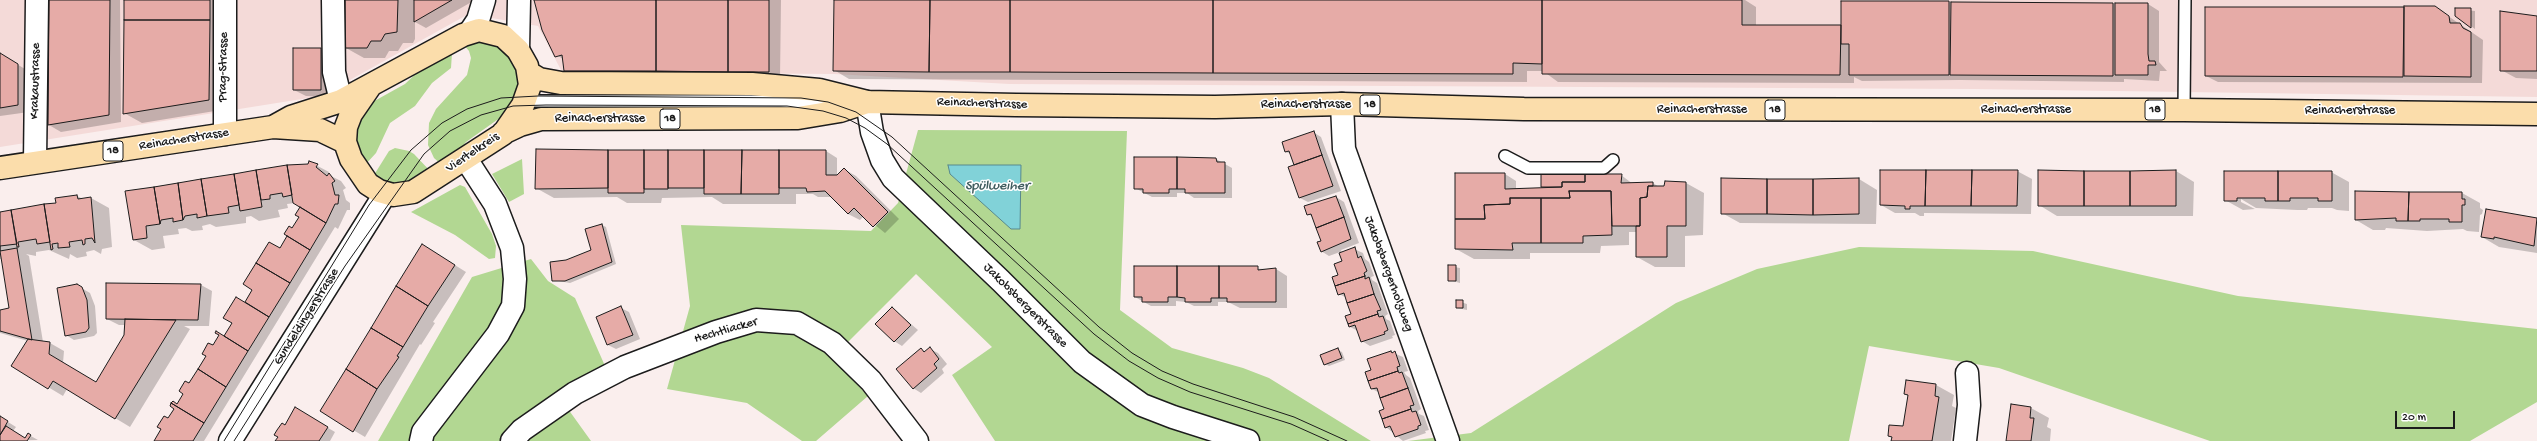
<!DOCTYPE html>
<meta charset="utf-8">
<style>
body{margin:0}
#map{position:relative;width:2537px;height:441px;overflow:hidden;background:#faeeed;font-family:"Gochi Hand",sans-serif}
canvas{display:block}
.scale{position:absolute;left:2395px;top:411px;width:60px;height:18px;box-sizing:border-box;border:2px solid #1c1c1c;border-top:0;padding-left:5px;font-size:12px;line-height:14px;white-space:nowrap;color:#1c1c1c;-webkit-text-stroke:3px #fff;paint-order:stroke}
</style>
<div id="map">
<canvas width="2537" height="441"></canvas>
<div class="scale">20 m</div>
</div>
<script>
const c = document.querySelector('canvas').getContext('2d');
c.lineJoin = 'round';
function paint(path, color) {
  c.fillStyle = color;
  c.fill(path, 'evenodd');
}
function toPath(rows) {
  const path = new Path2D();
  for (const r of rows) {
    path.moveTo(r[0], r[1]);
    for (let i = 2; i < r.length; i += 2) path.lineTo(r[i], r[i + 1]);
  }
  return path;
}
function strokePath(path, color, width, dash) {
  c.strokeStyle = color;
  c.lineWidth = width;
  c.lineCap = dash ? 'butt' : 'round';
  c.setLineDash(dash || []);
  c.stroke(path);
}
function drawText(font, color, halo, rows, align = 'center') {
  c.font = font + ' "Gochi Hand",sans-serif';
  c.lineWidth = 3;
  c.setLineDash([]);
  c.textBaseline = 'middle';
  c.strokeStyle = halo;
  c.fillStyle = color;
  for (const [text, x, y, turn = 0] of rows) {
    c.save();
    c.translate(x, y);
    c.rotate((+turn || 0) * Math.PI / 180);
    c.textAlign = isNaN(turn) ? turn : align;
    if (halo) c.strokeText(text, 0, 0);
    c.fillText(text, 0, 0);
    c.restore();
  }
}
paint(toPath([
 [0,0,2537,0,2537,97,1974,89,1009,84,834,74,562,72,538,26,486,17,465,16,321,96,0,147]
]), '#f4dad8');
paint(toPath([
 [477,39,499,45,511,56,517,67,520,90,504,115,466,142,458,152,442,165,434,158,428,145,429,123,436,109,467,75,471,58,469,51,463,44],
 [452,53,451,68,432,83,415,106,390,123,376,153,365,165,354,137,355,128,369,104,405,84,422,68],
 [918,130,1127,131,1120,310,1172,348,1243,368,1269,378,1371,441,995,441,952,375,992,347,916,274,832,358,868,396,816,441,802,441,747,403,667,389,690,306,681,225,871,231,898,203],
 [395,148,409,151,414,154,432,173,411,184,391,184,374,175,389,151],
 [522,159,524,194,509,202,492,174],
 [460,185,465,187,492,234,496,246,495,258,489,259,455,235,411,212],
 [1859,247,2033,251,2238,296,2537,329,2537,402,2470,441,2210,441,1999,368,1869,346,1849,441,1408,441,1471,433,1676,303,1757,269],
 [531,259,548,281,575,298,609,375,563,402,591,441,378,441,472,277]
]), '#b2d792');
const water = toPath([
 [948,165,1021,165,1020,229,1011,229,950,174,948,165]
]);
paint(water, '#81d2d8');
strokePath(water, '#59898d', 1);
paint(toPath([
 [50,0,120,0,121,122,61,132,49,125],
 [125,0,221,0,227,109,142,123,124,113],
 [346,0,475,0,426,28,415,22,415,39,413,43,403,43,398,51,389,51,385,58,364,58,346,48],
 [535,0,781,0,780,78,582,81,564,70,563,59,555,54],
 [835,0,1745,0,1756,7,1756,26,1842,27,1949,2,2148,4,2159,11,2159,62,2167,71,2160,71,2159,81,2124,79,2124,82,1960,80,1862,81,1854,77,1854,83,1558,82,1543,71,1527,71,1527,82,849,79,834,70],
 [2435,7,2483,40,2482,83,2218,82,2206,76,2206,8],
 [2456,9,2475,11,2475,29,2456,15],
 [2537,17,2537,79,2516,78,2501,70],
 [320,49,332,56,332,97,306,96,294,90],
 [0,54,30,72,29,112,0,116],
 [1313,132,1321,137,1341,191,1308,202,1300,198,1289,168,1295,166,1291,154,1286,152],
 [826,151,837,158,837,177,844,169,856,176,899,219,885,233,864,216,860,220,848,214,832,197,818,197,813,194,796,194,796,204,723,204,712,197,662,198,661,203,627,203,617,197,554,198,536,188],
 [1135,158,1216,159,1232,168,1232,198,1194,198,1187,193,1177,193,1177,197,1152,197,1135,188],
 [310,162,329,172,326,178,329,175,341,181,346,188,343,190,346,200,350,203,350,210,347,210,338,229,335,227,204,441,155,441,213,346,224,337,293,230,300,217,302,207,295,203,287,204,288,208,278,210,280,217,259,221,251,216,246,217,246,223,216,227,210,224,202,226,203,230,192,231,186,228,178,229,179,234,163,236,165,248,152,250,134,240,126,192,287,166,309,165],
 [1589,166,1589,175,1621,175,1633,184,1653,183,1659,187,1686,183,1704,193,1703,235,1685,236,1685,267,1655,267,1637,257,1637,232,1629,232,1629,245,1601,246,1600,253,1530,253,1530,259,1474,259,1456,249,1505,174,1516,181,1516,190,1546,189,1542,187],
 [2017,171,2032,179,2031,214,1924,213,1924,216,1920,216,1915,213,1895,213,1881,205],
 [2176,171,2194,182,2193,216,2057,216,2039,205],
 [2331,172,2349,182,2349,211,2337,210,2332,208,2308,208,2307,210,2297,210,2256,208,2241,199,2241,202,2255,209,2243,210,2225,200],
 [1722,179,1859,179,1877,190,1876,224,1740,223,1722,213],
 [2356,192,2462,193,2480,203,2480,208,2483,210,2482,214,2480,215,2479,232,2467,231,2463,229,2427,231,2386,228,2385,230,2373,230,2356,220],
 [77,196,83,199,91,198,109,208,112,247,102,249,101,254,94,250,86,252,87,256,77,258,70,254,69,259,49,250,36,252,36,256,26,254,29,256,43,342,50,343,64,351,63,363,96,383,125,335,126,325,119,325,107,319,107,284,201,285,212,291,209,326,184,326,190,329,130,427,67,389,63,396,13,366,28,341,0,333,0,311,10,309,2,259,0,259,0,213,57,203],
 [1336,197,1344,202,1359,243,1341,250,1342,253,1354,249,1363,253,1365,259,1369,262,1374,276,1371,277,1372,280,1377,283,1388,314,1385,316,1386,319,1390,321,1395,335,1392,336,1393,338,1370,346,1362,341,1358,331,1350,327,1352,314,1347,298,1339,294,1339,276,1343,262,1340,252,1329,256,1321,251,1322,242,1313,217,1308,214],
 [2486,210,2537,219,2537,253,2499,247,2482,237],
 [602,225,606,227,616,264,570,283,553,280,567,261,592,250],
 [434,252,466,272,433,322,435,323,421,345,420,344,365,437,321,411],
 [1449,266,1460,268,1460,283,1449,280],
 [1135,267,1276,269,1287,276,1287,308,1240,308,1228,302,1218,302,1218,306,1194,306,1186,302,1176,301,1176,306,1151,306,1135,297],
 [78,286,90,293,95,306,97,333,94,336,74,340,66,335],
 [1457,301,1467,304,1467,310,1457,308],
 [621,308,629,312,640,339,616,349,608,345,597,318],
 [892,308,918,330,902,346,894,341],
 [921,349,925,352,930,349,938,353,947,364,942,369,944,373,921,393,913,388],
 [1338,350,1342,352,1345,360,1329,366,1325,364],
 [1391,352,1403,357,1408,371,1404,372,1406,375,1410,378,1421,409,1418,411,1419,414,1424,416,1429,430,1425,431,1426,433,1403,441,1386,427,1386,409,1380,393,1372,389,1372,371],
 [1907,381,1936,385,1954,395,1952,406,1956,408,1951,441,1892,441,1893,438,1889,436,1904,428,1908,396,1905,394],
 [2031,408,2049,418,2047,427,2051,429,2050,441,2007,441],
 [296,409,335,432,330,441,276,441],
 [0,417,16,427,13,431,26,439,29,435,38,440,0,441]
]), '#0003');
const building = toPath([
 [49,0,110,0,109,115,48,125,49,0],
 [124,0,210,0,210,20,124,20,124,0],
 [345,0,398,0,397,32,385,34,381,41,371,41,367,48,345,48,345,0],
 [414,0,452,0,414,22,414,0],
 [534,0,656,0,656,71,564,71,562,55,555,57,542,30,534,0],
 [656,0,728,0,728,72,656,71,656,0],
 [728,0,769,0,769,72,728,72,728,0],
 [834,0,930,0,929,72,833,71,834,0],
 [930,0,1010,0,1010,72,929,72,930,0],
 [1010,0,1213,0,1213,73,1010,72,1010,0],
 [1213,0,1542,0,1542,64,1513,63,1513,74,1213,73,1213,0],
 [1542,0,1742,0,1742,25,1841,25,1840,75,1542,74,1542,0],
 [1841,1,1949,1,1949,75,1849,75,1849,44,1841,44,1841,1],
 [1951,2,2113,3,2113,76,1950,75,1951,2],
 [2115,3,2148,3,2148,54,2149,61,2155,61,2156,65,2148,65,2148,75,2115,75,2115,3],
 [2404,6,2435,6,2449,16,2450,23,2460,23,2463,28,2471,32,2471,77,2404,76,2404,6],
 [2205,7,2404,7,2403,77,2205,76,2205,7],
 [2455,8,2471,8,2471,28,2455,16,2455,8],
 [2500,11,2537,16,2537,71,2500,71,2500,11],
 [124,20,210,20,209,100,123,114,124,20],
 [293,48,321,48,321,90,293,90,293,48],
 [0,53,18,64,18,105,0,108,0,53],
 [1314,131,1322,155,1294,165,1289,151,1285,152,1282,142,1314,131],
 [536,149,608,150,608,188,535,189,536,149],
 [608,150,644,150,644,193,608,193,608,150],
 [644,150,668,150,668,189,644,189,644,150],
 [668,150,704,150,704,188,668,188,668,150],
 [704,150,742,150,741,194,704,194,704,150],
 [742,150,779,150,779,194,741,194,742,150],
 [779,150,826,150,826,175,837,175,844,168,888,212,873,227,854,208,848,214,825,191,807,192,806,188,779,188,779,150],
 [1322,155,1333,186,1299,198,1288,167,1322,155],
 [1134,157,1177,157,1177,189,1169,189,1169,193,1143,193,1143,189,1134,189,1134,157],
 [1177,157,1216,158,1217,162,1225,162,1225,193,1185,193,1185,189,1177,189,1177,157],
 [309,161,318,164,316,167,327,176,329,173,335,181,332,183,335,195,339,195,338,204,335,204,326,223,293,203,287,165,308,164,309,161],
 [1541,162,1585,162,1585,182,1562,182,1562,187,1541,187,1541,162],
 [287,165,292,195,283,197,282,193,270,195,270,199,261,200,256,170,287,165],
 [256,170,262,207,240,211,234,174,256,170],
 [1880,170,1926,170,1925,206,1910,206,1910,209,1905,209,1905,206,1880,205,1880,170],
 [1926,170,1972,170,1971,206,1925,206,1926,170],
 [1972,170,2018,170,2017,206,1971,206,1972,170],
 [2038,170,2084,171,2084,206,2038,206,2038,170],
 [2176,170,2176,206,2130,206,2130,171,2176,170],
 [2084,171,2130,171,2130,206,2084,206,2084,171],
 [2224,171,2278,171,2278,201,2265,201,2265,198,2237,198,2237,201,2224,201,2224,171],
 [2278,171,2332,171,2332,201,2318,201,2318,198,2290,198,2290,201,2278,201,2278,171],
 [1455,173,1505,173,1505,189,1562,187,1562,182,1585,182,1585,174,1622,174,1621,183,1653,182,1653,186,1648,186,1647,197,1640,198,1640,226,1612,226,1611,191,1569,191,1570,198,1510,198,1510,204,1484,205,1485,219,1455,219,1455,173],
 [234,174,239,205,228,207,229,213,207,216,201,179,234,174],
 [1721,178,1767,179,1767,214,1721,214,1721,178],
 [1859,178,1859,214,1813,215,1813,179,1859,178],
 [201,179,207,216,197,218,197,214,185,216,183,220,178,183,201,179],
 [1767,179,1813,179,1813,215,1767,214,1767,179],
 [1665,181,1686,182,1686,226,1667,226,1667,257,1636,257,1636,226,1640,226,1640,198,1647,197,1648,186,1664,186,1665,181],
 [178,183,183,220,173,222,173,218,161,220,160,224,154,187,178,183],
 [154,187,160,224,146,226,147,238,133,240,125,191,154,187],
 [1569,191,1611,191,1612,235,1583,236,1583,243,1541,243,1541,198,1570,198,1569,191],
 [2355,191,2409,192,2408,221,2396,221,2396,218,2355,220,2355,191],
 [2409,192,2462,192,2462,199,2465,199,2465,205,2462,205,2462,222,2449,222,2449,219,2420,219,2420,221,2408,221,2409,192],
 [77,195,78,199,91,197,95,243,92,238,85,239,85,244,83,245,82,240,69,242,70,247,58,248,58,243,52,244,53,249,51,250,44,204,56,203,55,198,77,195],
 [1336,196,1344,217,1316,228,1311,214,1307,215,1304,206,1336,196],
 [1510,198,1541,198,1541,243,1512,243,1513,250,1455,249,1455,219,1485,219,1484,205,1510,204,1510,198],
 [44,204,50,242,37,244,36,239,18,242,19,247,17,247,11,210,44,204],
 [300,207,326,223,310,250,284,234,289,226,292,228,299,217,295,215,300,207],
 [2486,209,2537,218,2534,246,2494,237,2494,239,2481,237,2486,209],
 [11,210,17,244,0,246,0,251,0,212,11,210],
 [1344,217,1351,239,1321,252,1317,242,1321,241,1316,228,1344,217],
 [602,224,612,262,565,281,552,281,550,262,566,260,591,250,585,229,602,224],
 [287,236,310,250,290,283,256,263,269,242,280,248,287,236],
 [422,244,455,265,428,306,396,286,422,244],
 [1355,247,1358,258,1361,256,1367,271,1364,273,1365,276,1335,286,1332,277,1338,275,1334,264,1342,261,1339,253,1355,247],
 [17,248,32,340,0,331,0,310,9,308,0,251,17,248],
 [256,263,290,283,269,317,245,302,252,290,243,284,256,263],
 [1448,265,1456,265,1456,281,1448,281,1448,265],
 [1134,266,1177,266,1177,297,1168,297,1168,302,1142,302,1142,297,1134,297,1134,266],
 [1177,266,1219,266,1219,298,1211,298,1211,302,1185,302,1185,298,1177,297,1177,266],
 [1219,266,1258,266,1258,270,1276,268,1276,302,1227,302,1227,298,1219,298,1219,266],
 [1365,276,1365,279,1369,277,1374,294,1347,303,1344,293,1338,295,1335,286,1365,276],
 [106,283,201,284,198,320,106,319,106,283],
 [77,284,82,287,87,300,89,328,86,332,65,336,57,288,77,284],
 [396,286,428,306,403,347,371,328,396,286],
 [1374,294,1381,310,1377,311,1378,314,1348,324,1345,316,1351,314,1347,303,1374,294],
 [236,297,269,317,248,351,224,336,232,323,223,318,236,297],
 [1456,300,1463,300,1463,308,1456,308,1456,300],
 [621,306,633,335,607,345,596,317,621,306],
 [892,307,911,325,894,342,875,324,892,307],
 [1378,314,1379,317,1383,316,1388,330,1384,332,1385,334,1361,342,1355,325,1349,327,1348,324,1378,314],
 [125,319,176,320,115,419,53,381,48,389,11,366,28,339,50,342,49,354,96,382,124,335,125,319],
 [371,328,403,347,397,356,399,357,377,389,346,369,371,328],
 [216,331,248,351,226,387,198,369,206,356,202,354,208,343,213,345,219,335,215,333,216,331],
 [930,347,939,359,934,364,937,368,913,389,896,369,921,348,924,352,930,347],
 [1338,348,1342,358,1324,365,1320,355,1338,348],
 [1391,351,1392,353,1395,351,1400,366,1397,367,1398,371,1368,381,1365,372,1371,370,1367,359,1391,351],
 [198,369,226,387,204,423,171,403,173,401,177,404,183,394,179,391,185,381,189,383,198,369],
 [346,369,377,389,353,432,320,411,346,369],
 [1398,371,1399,373,1402,372,1408,388,1380,398,1377,388,1371,389,1368,381,1398,371],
 [1906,380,1936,384,1935,396,1939,397,1932,441,1891,441,1892,437,1888,436,1889,425,1903,426,1908,395,1904,394,1906,380],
 [1408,388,1414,405,1410,406,1411,409,1382,419,1379,411,1384,409,1380,398,1408,388],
 [171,403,204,423,193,441,154,441,161,429,157,427,164,416,168,418,174,409,170,406,171,403],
 [2011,404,2031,407,2030,418,2034,418,2031,441,2006,441,2011,404],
 [295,407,328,427,319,441,275,441,278,437,274,435,277,430,282,423,285,425,295,407],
 [1411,409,1412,412,1416,411,1421,425,1418,426,1418,429,1395,437,1390,426,1385,428,1382,419,1411,409],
 [0,416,8,421,0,435,0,416],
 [6,426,25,438,28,433,31,435,27,441,0,441,0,435,6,426]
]);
paint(building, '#e6aba7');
strokePath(building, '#1c1c1c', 1);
const service = toPath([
 [525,101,781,101,802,102,828,107],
 [2184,110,2185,0],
 [1505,156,1528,168,1604,168,1613,160]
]);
const minor = toPath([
 [225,0,225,134],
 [333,0,334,72,341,101],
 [867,102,872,132,882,160,893,178,1001,281,1082,362,1142,405,1173,417,1248,441],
 [1342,104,1344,149,1448,441],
 [35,162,37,0],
 [421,441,423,432,498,334,513,306,515,279,512,248,495,204,466,159],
 [512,441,522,430,575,393,625,367,716,332,756,320,797,323,832,343,871,381,917,441],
 [1965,441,1969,405,1967,373]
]);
const secondary = toPath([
 [470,32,478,20,484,0],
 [518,50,519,0],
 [230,441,385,194]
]);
const primary = toPath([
 [529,73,539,79,561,83,752,84,819,90,867,102,1016,105,1215,107,1342,104,1524,109,2184,110,2537,114],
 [273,127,291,117,341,101,463,35,479,30,503,36,518,50,527,66,530,85,523,105,503,134,413,192,393,195,379,191,368,184,351,159,345,142,346,127,351,114,371,85],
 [503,133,520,125,541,119,798,118,840,111,867,102],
 [0,168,273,127,320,130,345,142]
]);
strokePath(service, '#1c1c1c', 14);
strokePath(minor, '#1c1c1c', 25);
strokePath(secondary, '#1c1c1c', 25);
strokePath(primary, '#1c1c1c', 25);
strokePath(service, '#fff', 11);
strokePath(minor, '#fff', 22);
strokePath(secondary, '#fff', 22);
strokePath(primary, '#fbddab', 22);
strokePath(toPath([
 [224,441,369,205,411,150,442,123,467,109,501,98,538,96,801,98,828,102,856,112,892,137,1099,327,1132,353,1162,371,1193,384,1294,417,1347,441],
 [234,441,345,266,424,154,450,131,481,115,513,106,546,105,787,106,823,111,846,118,865,128,887,144,1094,334,1129,361,1158,378,1190,392,1291,424,1329,441]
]), '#1c1c1c', 1);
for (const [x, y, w] of [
 [1370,105,20],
 [1775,110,20],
 [2155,110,20],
 [670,119,20],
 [113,151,20]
]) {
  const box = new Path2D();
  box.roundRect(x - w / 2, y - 10, w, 20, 3);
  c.fillStyle = '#fff';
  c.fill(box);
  strokePath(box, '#1c1c1c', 1);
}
drawText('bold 12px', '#1c1c1c', null, [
 ["18",1370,105],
 ["18",1775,110],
 ["18",2155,110],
 ["18",670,119],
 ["18",113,151]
]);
drawText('13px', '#1c1c1c', '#fff', [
 ["Prag-Strasse",224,67,-89],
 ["Krakaustrasse",36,81,-89],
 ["Reinacherstrasse",982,104,2],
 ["Reinacherstrasse",1306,105],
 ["Reinacherstrasse",1702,110],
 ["Reinacherstrasse",2026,110],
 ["Reinacherstrasse",2350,111],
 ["Reinacherstrasse",600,119],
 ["Reinacherstrasse",184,140,-9],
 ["Viertelkreis",473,153,-34],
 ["Jakobsbergerholzweg",1388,274,70],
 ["Jakobsbergerstrasse",1025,306,45],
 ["Gundeldingerstrasse",307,317,-58],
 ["Hechtliacker",726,331,-16]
]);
drawText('italic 14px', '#3f5c5e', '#fff', [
 ["Spülweiher",997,187]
]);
</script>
